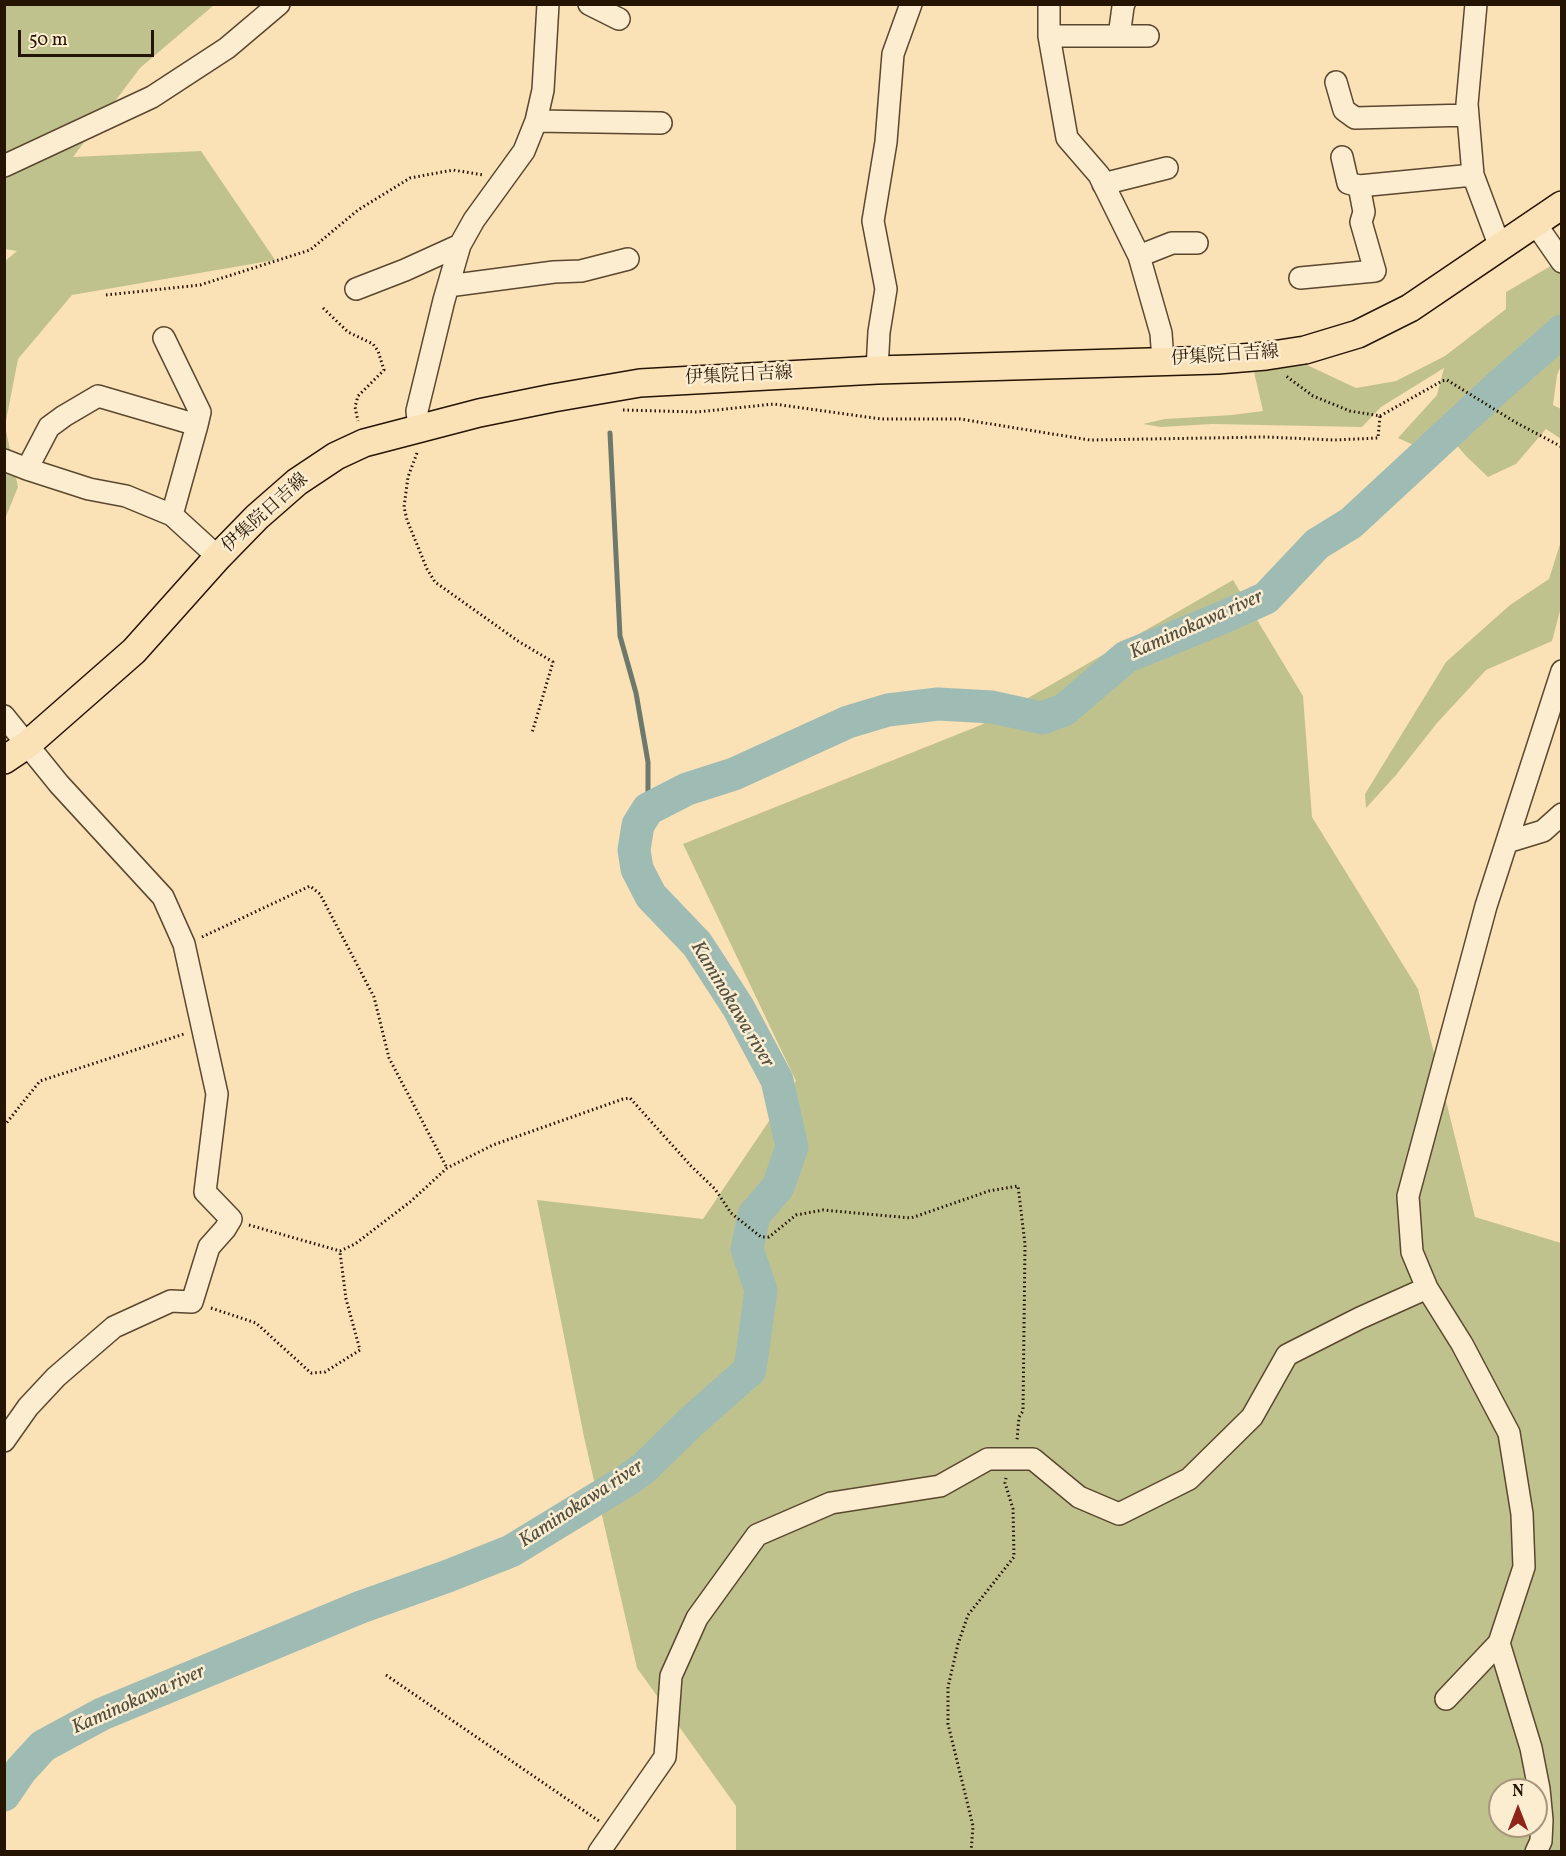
<!DOCTYPE html>
<meta charset="utf-8">
<style>
body{margin:0}
#map{position:relative;width:1566px;height:1856px;overflow:hidden;background:#fbe1b6;font-family:Vollkorn,serif}
canvas{display:block}
.frame{position:absolute;inset:0;border:6px solid #251402;pointer-events:none}
.north{position:absolute;left:1488px;top:1778px;width:60px;height:60px;box-sizing:border-box;background:#fcecd0;border:2px solid #a6967e;border-radius:50%;rotate:0deg;font-size:16px;font-weight:700;line-height:24px;text-align:center;color:#251402}
.north::after{content:'';display:block;margin:auto;width:21px;height:27px;background:#8f2418;clip-path:polygon(50% 0,100% 100%,50% 72%,0 100%)}
.scale{position:absolute;left:18px;top:30px;width:136px;height:27px;box-sizing:border-box;border:3px solid #251402;border-top:0;padding-left:8px;font-size:18px;line-height:21px;white-space:nowrap;color:#251402;-webkit-text-stroke:4px #fcecd0;paint-order:stroke}
</style>
<div id="map">
<canvas width="1566" height="1856"></canvas>
<div class="frame"></div>
<div class="north">N</div>
<div class="scale">50 m</div>
</div>
<script>
const c = document.querySelector('canvas').getContext('2d');
c.lineJoin = 'round';
function paint(path, color) {
  c.fillStyle = color;
  c.fill(path, 'evenodd');
}
function toPath(rows) {
  const path = new Path2D();
  for (const r of rows) {
    path.moveTo(r[0], r[1]);
    for (let i = 2; i < r.length; i += 2) path.lineTo(r[i], r[i + 1]);
  }
  return path;
}
function strokePath(path, color, width, dash) {
  c.strokeStyle = color;
  c.lineWidth = width;
  c.lineCap = dash ? 'butt' : 'round';
  c.setLineDash(dash || []);
  c.stroke(path);
}
function drawText(font, color, halo, rows, align = 'center') {
  c.font = font + ' Vollkorn,"Noto Serif JP",serif';
  c.lineWidth = 5;
  c.setLineDash([]);
  c.textBaseline = 'middle';
  c.strokeStyle = halo;
  c.fillStyle = color;
  for (const [text, x, y, turn = 0] of rows) {
    c.save();
    c.translate(x, y);
    c.rotate((+turn || 0) * Math.PI / 180);
    c.textAlign = isNaN(turn) ? turn : align;
    if (halo) c.strokeText(text, 0, 0);
    c.fillText(text, 0, 0);
    c.restore();
  }
}
paint(toPath([
 [5,5,214,5,140,68,73,157,201,151,275,260,72,295,18,359,5,426,18,487,5,519,4,262,17,251,5,249],
 [1561,260,1561,366,1557,375,1553,405,1561,409,1561,439,1546,429,1516,464,1488,477,1466,456,1442,428,1420,448,1398,438,1437,395,1444,368,1381,407,1362,427,1212,424,1161,427,1143,424,1165,419,1232,415,1263,411,1254,372,1307,365,1356,388,1396,381,1445,356,1506,309,1506,292],
 [1561,541,1561,607,1552,641,1486,670,1437,723,1396,775,1366,808,1365,794,1446,662,1510,605,1549,579],
 [1233,580,1303,696,1312,817,1418,989,1475,1217,1561,1243,1561,1851,736,1851,736,1806,637,1668,584,1437,537,1200,703,1219,796,1081,683,844,981,725],
 [1500,1790,1536,1790,1536,1826,1500,1826]
]), '#c0c28d');
strokePath(toPath([
 [610,433,620,636,636,693,648,762,648,809]
]), '#6e796d', 5);
strokePath(toPath([
 [4,1795,21,1770,43,1746,102,1714,361,1607,448,1576,511,1551,629,1479,645,1467,692,1421,750,1370,761,1290,747,1249,754,1215,778,1187,792,1147,777,1080,738,1007,697,944,651,896,637,869,634,850,638,825,648,809,687,789,734,774,848,722,888,710,938,704,992,707,1042,718,1064,710,1126,657,1224,617,1266,598,1317,544,1351,523,1498,387,1562,331]
]), '#9fbcb4', 33);
const minor = toPath([
 [589,4,619,19],
 [1049,4,1049,36,1067,138,1099,175,1139,256,1161,333,1163,361],
 [1476,4,1467,104,1473,175,1500,247],
 [1049,36,1148,36],
 [1119,36,1123,7,1124,4],
 [1336,82,1344,110,1355,118,1468,115],
 [536,121,661,123],
 [1342,157,1348,183,1359,186],
 [4,166,152,97,227,48,279,4],
 [1103,184,1167,168],
 [1535,223,1562,262],
 [1139,256,1172,243,1197,243],
 [1300,278,1375,271,1361,222,1364,212,1359,186,1473,175],
 [448,286,554,272,581,271,628,259],
 [356,289,405,270,460,245],
 [164,338,200,412,197,425],
 [877,370,879,332,886,289,873,221,886,142,893,54,911,4],
 [419,428,417,411,444,300,460,245,474,220,524,151,536,121,543,90,548,4],
 [4,460,27,469],
 [172,515,126,496,89,489,27,469,49,427,64,416,98,396,197,425,172,515,218,557],
 [4,716,59,784,163,897,184,944,217,1094,205,1192,231,1219,225,1229,209,1247,192,1302,171,1301,114,1327,56,1377,28,1407,4,1441],
 [1507,842,1543,831,1562,814],
 [1499,1643,1531,1748,1539,1789,1542,1820,1541,1841,1536,1852],
 [1446,1699,1499,1643,1524,1567,1522,1514,1509,1433,1462,1344,1427,1288,1412,1252,1408,1196,1486,906,1562,671],
 [599,1852,665,1757,671,1676,697,1618,757,1535,831,1503,940,1486,988,1459,1033,1459,1079,1497,1119,1514,1189,1479,1252,1417,1287,1355,1360,1318,1427,1288]
]);
const major = toPath([
 [4,760,28,744,134,651,218,557,257,517,297,482,336,456,364,443,479,413,553,398,640,383,877,370,1217,360,1266,356,1305,350,1358,334,1410,308,1562,205]
]);
strokePath(minor, '#5a472f', 24);
strokePath(major, '#251402', 30);
strokePath(toPath([
 [106,295,200,285,310,250,358,210,410,178,453,170,483,175],
 [323,308,348,332,373,344,378,351,384,370,358,396,355,407,358,421],
 [623,410,697,412,774,404,881,419,960,419,1090,440,1266,437,1334,440,1378,438,1380,416,1350,411,1313,396,1286,376],
 [1380,416,1442,381,1447,380,1515,422,1562,447],
 [417,453,408,477,404,507,407,520,427,569,435,582,518,641,553,662,532,733],
 [202,937,310,886,320,894,374,997,389,1058,447,1168],
 [4,1126,40,1081,184,1034],
 [249,1225,340,1251,355,1244,410,1202,447,1168,493,1145,623,1099,630,1098,691,1166,715,1189,731,1213,761,1237,769,1237,796,1215,823,1210,911,1218,989,1191,1018,1186,1025,1244,1023,1411,1019,1417,1017,1440],
 [211,1308,256,1323,311,1373,325,1372,360,1350,346,1299,340,1252],
 [386,1675,599,1821],
 [971,1852,973,1826,948,1724,948,1687,958,1644,968,1615,1014,1557,1013,1509,1005,1483,1006,1478]
]), '#251402', 3, [1.5, 3]);
strokePath(minor, '#fcecd0', 21);
strokePath(major, '#fbe1b6', 27);
drawText('18px', '#251402', '#fcecd0', [
 ["伊集院日吉線",1225,357,-4],
 ["伊集院日吉線",739,377,-3],
 ["伊集院日吉線",266,514,-42]
]);
drawText('italic 20px', '#504f40', '#fcecd0', [
 ["Kaminokawa river",1197,626,-24],
 ["Kaminokawa river",731,1005,59],
 ["Kaminokawa river",582,1505,-33],
 ["Kaminokawa river",139,1701,-24]
]);
</script>
